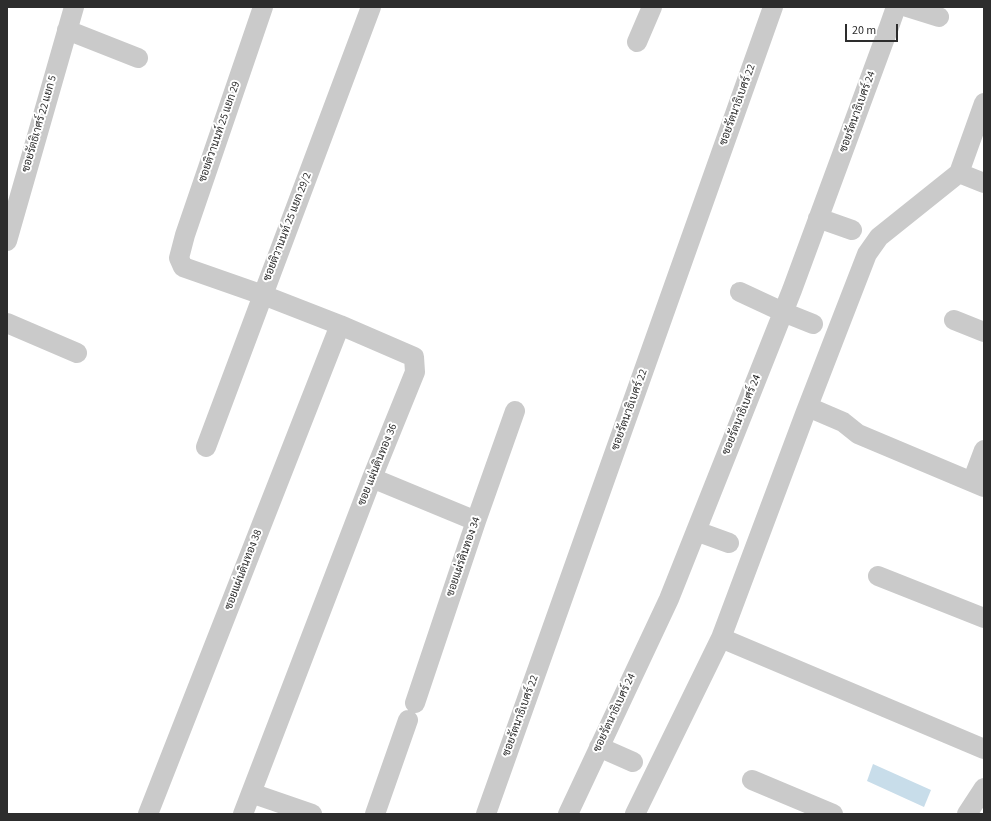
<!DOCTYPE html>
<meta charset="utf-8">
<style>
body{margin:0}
#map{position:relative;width:991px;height:821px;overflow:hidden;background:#fff;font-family:"Source Sans 3",sans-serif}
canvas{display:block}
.frame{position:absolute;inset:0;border:8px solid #2d2d2d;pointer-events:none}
.scale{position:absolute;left:845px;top:24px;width:53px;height:18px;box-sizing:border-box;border:2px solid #2d2d2d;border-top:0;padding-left:5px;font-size:12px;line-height:14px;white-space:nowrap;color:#2d2d2d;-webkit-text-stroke:3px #fff;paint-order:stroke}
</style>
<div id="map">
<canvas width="991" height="821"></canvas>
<div class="frame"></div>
<div class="scale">20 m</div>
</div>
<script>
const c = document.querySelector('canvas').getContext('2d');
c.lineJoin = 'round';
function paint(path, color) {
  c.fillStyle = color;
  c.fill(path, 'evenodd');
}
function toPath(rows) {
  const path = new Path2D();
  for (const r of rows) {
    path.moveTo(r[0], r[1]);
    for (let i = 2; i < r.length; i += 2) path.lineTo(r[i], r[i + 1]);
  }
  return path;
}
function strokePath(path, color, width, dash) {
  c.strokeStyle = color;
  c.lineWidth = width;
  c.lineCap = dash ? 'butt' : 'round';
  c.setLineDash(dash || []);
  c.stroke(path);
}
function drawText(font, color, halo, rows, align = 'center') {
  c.font = font + ' "Source Sans 3",Sarabun,sans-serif';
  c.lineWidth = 4;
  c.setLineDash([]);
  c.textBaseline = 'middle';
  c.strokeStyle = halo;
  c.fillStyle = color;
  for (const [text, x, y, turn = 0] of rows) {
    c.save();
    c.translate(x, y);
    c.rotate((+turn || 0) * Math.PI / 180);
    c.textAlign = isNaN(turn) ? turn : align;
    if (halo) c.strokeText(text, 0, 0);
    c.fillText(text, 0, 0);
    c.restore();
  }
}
paint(toPath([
 [873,764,931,790,924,807,867,781]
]), '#c8ddea');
strokePath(toPath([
 [907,7,939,17],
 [67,30,138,58],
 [637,42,652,7],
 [959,173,984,183],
 [818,218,852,230],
 [7,241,74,7],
 [740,292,783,312,813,324],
 [954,320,984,332],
 [7,323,77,353],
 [808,407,843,422,858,434,984,487],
 [206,447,371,7],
 [372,478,476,521],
 [972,482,984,450],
 [696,531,729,543],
 [878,576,984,618],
 [721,638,984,749],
 [415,703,476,521,515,411],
 [599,747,633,762],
 [752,780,833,814],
 [251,793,312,814],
 [148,814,340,325],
 [243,814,372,478,415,372,414,357,340,325,263,295,183,267,179,258,185,235,263,7],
 [375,814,408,720],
 [486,814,773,7],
 [568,814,669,599,792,290,889,27,896,7],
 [635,814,721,638,805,414,867,254,879,237,959,173,984,103],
 [967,814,984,788]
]), '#cacaca', 20);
drawText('11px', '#2d2d2d', '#fff', [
 ["ซอยรัตนาธิเบศร์ 22",738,105,-70],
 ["ซอยรัตนาธิเบศร์ 24",858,112,-70],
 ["ซอยรัตธิเาศร์ 22 แยก 5",40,124,-74],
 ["ซอยติวานนท์ 25 แยก 29",220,132,-71],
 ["ซอยติวานนท์ 25 แยก 29/2",288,227,-69],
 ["ซอยรัตนาธิเบศร์ 22",630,410,-70],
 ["ซอยรัตนาธิเบศร์ 24",742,415,-68],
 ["ซอย แผ่นดินทอง 36",378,465,-68],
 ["ซอยแผ่รดินทอง 34",464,557,-71],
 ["ซอยแผ่นดินทอง 38",244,570,-69],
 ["ซอยรัตนาธิเบศร์ 24",615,713,-65],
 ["ซอยรัตนาธิเบศร์ 22",521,716,-70]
]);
</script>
